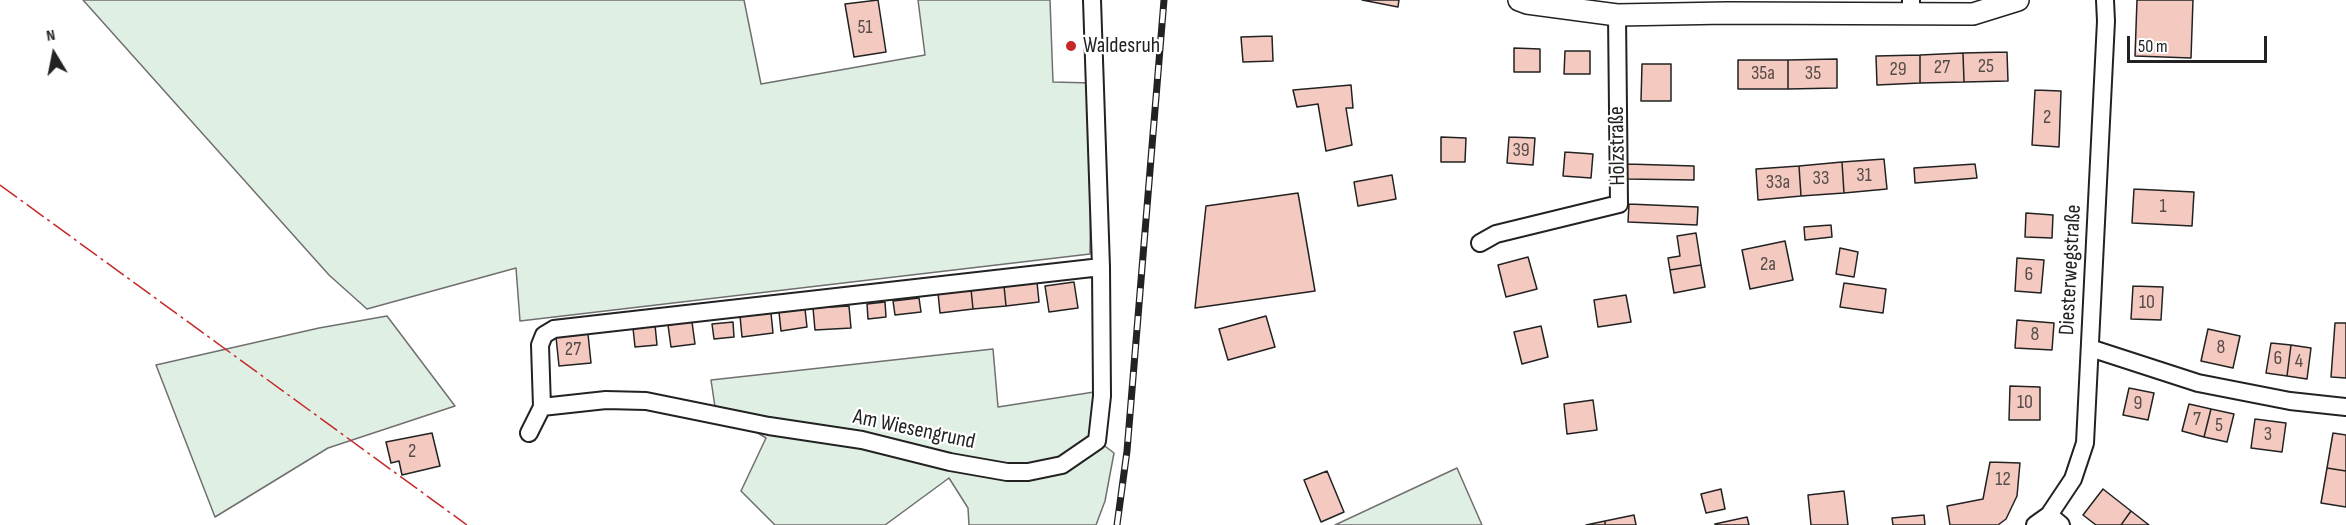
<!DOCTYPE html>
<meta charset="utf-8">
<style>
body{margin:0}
#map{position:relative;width:2346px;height:525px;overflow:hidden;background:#fff;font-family:"Sofia Sans Condensed",sans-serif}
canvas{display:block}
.north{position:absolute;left:24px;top:24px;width:60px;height:60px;-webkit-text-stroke:4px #fff;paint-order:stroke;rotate:350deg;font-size:16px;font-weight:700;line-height:24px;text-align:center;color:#222}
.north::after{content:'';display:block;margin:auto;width:21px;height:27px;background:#222;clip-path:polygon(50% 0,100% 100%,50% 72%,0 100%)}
.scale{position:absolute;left:2127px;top:36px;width:140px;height:27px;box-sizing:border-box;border:3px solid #222;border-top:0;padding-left:8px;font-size:18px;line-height:21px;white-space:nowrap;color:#222;-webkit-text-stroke:4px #fff;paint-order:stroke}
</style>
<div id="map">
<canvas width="2346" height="525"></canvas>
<div class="north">N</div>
<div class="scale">50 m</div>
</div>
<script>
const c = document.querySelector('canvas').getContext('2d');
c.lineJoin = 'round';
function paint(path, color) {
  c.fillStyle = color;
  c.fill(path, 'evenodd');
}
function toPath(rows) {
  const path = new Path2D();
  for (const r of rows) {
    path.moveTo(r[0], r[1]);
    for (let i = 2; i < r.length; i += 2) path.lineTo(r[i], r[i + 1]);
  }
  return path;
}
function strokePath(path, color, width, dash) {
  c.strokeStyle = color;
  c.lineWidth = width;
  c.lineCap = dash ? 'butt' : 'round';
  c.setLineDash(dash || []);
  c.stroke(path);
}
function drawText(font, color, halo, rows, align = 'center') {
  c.font = font + ' "Sofia Sans Condensed",sans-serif';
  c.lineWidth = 4.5;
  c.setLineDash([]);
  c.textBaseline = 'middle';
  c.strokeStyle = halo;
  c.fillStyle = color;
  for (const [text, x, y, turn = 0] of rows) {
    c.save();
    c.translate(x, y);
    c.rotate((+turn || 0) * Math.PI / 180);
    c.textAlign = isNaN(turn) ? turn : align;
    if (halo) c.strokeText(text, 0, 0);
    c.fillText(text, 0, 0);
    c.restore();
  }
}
const green = toPath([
 [83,0,744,0,761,84,925,55,918,0,1050,0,1053,82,1092,83,1090,254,520,321,516,268,367,309,329,275,83,0],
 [387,316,455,406,328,448,215,517,156,365,319,328,387,316],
 [993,349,998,407,1094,392,1089,434,1114,453,1105,501,1096,525,969,525,968,508,949,478,885,525,775,525,741,491,766,438,715,407,711,380,993,349],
 [1457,468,1482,525,1335,525,1457,468]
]);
paint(green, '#e0efe3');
strokePath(green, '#6f6f6f', 1.5);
const building = toPath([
 [878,0,886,52,854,57,845,4,878,0],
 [1362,0,1399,0,1398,7,1362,0],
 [2137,0,2193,0,2191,58,2135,56,2137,0],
 [1272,36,1273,61,1243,62,1241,37,1272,36],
 [1514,48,1540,49,1540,72,1514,72,1514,48],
 [1565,51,1590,51,1590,74,1564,74,1565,51],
 [2007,52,2008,81,1964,82,1963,53,2007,52],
 [1963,53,1964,82,1920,83,1920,55,1963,53],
 [1920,55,1920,83,1877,85,1876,56,1920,55],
 [1837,59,1837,88,1788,89,1788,60,1837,59],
 [1738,60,1788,60,1788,89,1738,89,1738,60],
 [1642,64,1671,64,1671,101,1641,101,1642,64],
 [1351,85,1353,108,1346,108,1352,145,1326,151,1318,104,1297,107,1293,90,1351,85],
 [2035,90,2061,91,2059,147,2032,145,2035,90],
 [1441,137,1466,138,1465,162,1441,162,1441,137],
 [1509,137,1535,138,1533,165,1507,163,1509,137],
 [1565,152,1593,154,1591,178,1563,176,1565,152],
 [1884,159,1887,189,1844,193,1842,162,1884,159],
 [1842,162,1844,193,1801,196,1799,166,1842,162],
 [1627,164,1694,166,1694,180,1626,179,1627,164],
 [1975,164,1977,178,1915,183,1914,168,1975,164],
 [1799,166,1801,196,1758,200,1756,169,1799,166],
 [1392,175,1396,199,1358,206,1354,182,1392,175],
 [2134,189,2194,192,2192,226,2132,223,2134,189],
 [1298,193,1315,291,1195,308,1206,206,1298,193],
 [1629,204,1698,207,1697,225,1628,222,1629,204],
 [2026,213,2053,215,2052,238,2025,237,2026,213],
 [1831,225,1832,237,1805,240,1804,227,1831,225],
 [1696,233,1701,265,1670,270,1668,258,1680,256,1677,236,1696,233],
 [1785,241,1793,280,1750,289,1742,250,1785,241],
 [1840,248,1858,252,1854,277,1836,274,1840,248],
 [1528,257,1537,289,1506,297,1498,265,1528,257],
 [2017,258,2044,260,2041,293,2015,291,2017,258],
 [1701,265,1705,287,1674,293,1670,270,1701,265],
 [1037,282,1039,302,1006,306,1004,286,1037,282],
 [1074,282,1078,308,1049,312,1045,286,1074,282],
 [1844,283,1886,289,1883,313,1840,307,1844,283],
 [1004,286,1006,306,973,309,971,289,1004,286],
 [2133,286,2163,287,2161,320,2131,319,2133,286],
 [971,289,973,309,940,313,938,293,971,289],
 [1626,295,1631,322,1598,327,1594,300,1626,295],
 [919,298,921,312,895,315,893,301,919,298],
 [885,302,886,317,868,319,867,304,885,302],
 [849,306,851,328,815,330,813,308,849,306],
 [805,309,807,327,781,331,779,312,805,309],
 [771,313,773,333,742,337,740,316,771,313],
 [1266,316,1275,347,1228,360,1219,329,1266,316],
 [2017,320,2054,323,2052,350,2015,348,2017,320],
 [692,322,695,344,671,347,668,325,692,322],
 [733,322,734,337,714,339,712,324,733,322],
 [2335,323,2346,323,2346,378,2331,377,2335,323],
 [655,325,657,345,635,347,633,328,655,325],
 [1541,326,1548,357,1522,364,1514,332,1541,326],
 [2208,329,2240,336,2233,368,2201,361,2208,329],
 [588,334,591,363,559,366,556,337,588,334],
 [2271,343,2291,345,2287,376,2266,373,2271,343],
 [2291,345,2311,348,2307,379,2287,376,2291,345],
 [2010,386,2040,387,2040,420,2009,420,2010,386],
 [2129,388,2154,393,2148,420,2123,415,2129,388],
 [1593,400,1597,430,1567,434,1564,404,1593,400],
 [2189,404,2211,409,2204,437,2182,431,2189,404],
 [2211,409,2234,414,2227,442,2204,437,2211,409],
 [2255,419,2286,423,2282,452,2251,448,2255,419],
 [432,433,440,466,402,475,399,461,391,463,386,442,432,433],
 [2333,433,2346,435,2346,471,2327,468,2333,433],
 [1990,462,2020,463,2017,496,2006,519,1998,525,1950,525,1947,506,1983,499,1990,462],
 [2327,468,2346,471,2346,507,2321,503,2327,468],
 [1327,471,1344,512,1321,522,1304,480,1327,471],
 [1721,489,1725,509,1706,513,1701,494,1721,489],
 [2103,489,2131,511,2121,525,2096,525,2083,515,2103,489],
 [1844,491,1848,525,1811,525,1808,495,1844,491],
 [2131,511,2149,525,2121,525,2131,511],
 [1634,515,1636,525,1605,525,1605,521,1634,515],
 [1924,515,1925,525,1893,525,1892,518,1924,515],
 [1747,517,1749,525,1715,525,1715,524,1747,517],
 [1605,521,1605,525,1586,525,1605,521]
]);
paint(building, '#f3c9c0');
strokePath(building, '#222', 1.5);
const minor = toPath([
 [1911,15,1911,0],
 [1480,243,1496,234,1619,204,1617,15],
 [2090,348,2198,383,2290,401,2346,407],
 [542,407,540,345,544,335,554,329,1101,267],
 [529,433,542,407,606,400,646,401,769,426,862,440,950,462,1007,472,1028,472,1062,465,1097,441,1102,396,1101,267,1092,0],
 [2049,515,2061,525],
 [2035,525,2049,515,2073,479,2085,443,2106,21,2105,0]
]);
const tertiary = toPath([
 [1519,0,1527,3,1617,15,1727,13,1973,14,2018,0]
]);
strokePath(minor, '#222', 20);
strokePath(tertiary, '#222', 24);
strokePath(minor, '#fff', 16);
strokePath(tertiary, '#fff', 21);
const rail = toPath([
 [1117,525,1127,451,1164,0]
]);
strokePath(rail, '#222', 7);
strokePath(rail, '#fff', 4.5, [14]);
strokePath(toPath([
 [0,185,467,525]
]), '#c62828', 1.5, [21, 4.5, 3, 4.5]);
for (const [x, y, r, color] of [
 [1071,46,6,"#c62828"]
]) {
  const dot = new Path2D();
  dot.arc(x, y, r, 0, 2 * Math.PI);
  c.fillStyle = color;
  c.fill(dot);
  strokePath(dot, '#fff', 2);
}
drawText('20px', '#564c4a', null, [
 ["51",865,28],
 ["25",1986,67],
 ["27",1942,68],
 ["29",1898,70],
 ["35a",1763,74],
 ["35",1813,74],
 ["2",2047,118],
 ["39",1521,151],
 ["31",1864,176],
 ["33",1821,179],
 ["33a",1778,183],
 ["1",2163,207],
 ["2a",1768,265],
 ["6",2029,275],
 ["10",2147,303],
 ["8",2035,335],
 ["8",2221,348],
 ["27",573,350],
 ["6",2278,359],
 ["4",2299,362],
 ["10",2025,403],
 ["9",2138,404],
 ["7",2197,420],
 ["5",2219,426],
 ["3",2268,435],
 ["2",412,452],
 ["12",2003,480]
]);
drawText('22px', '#222', '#fff', [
 ["Waldesruh",1083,46]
], 'left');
drawText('22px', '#222', '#fff', [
 ["Holzstraße",1618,146,-91],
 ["Diesterwegstraße",2071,270,-87],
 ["Am Wiesengrund",914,430,12]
]);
</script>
